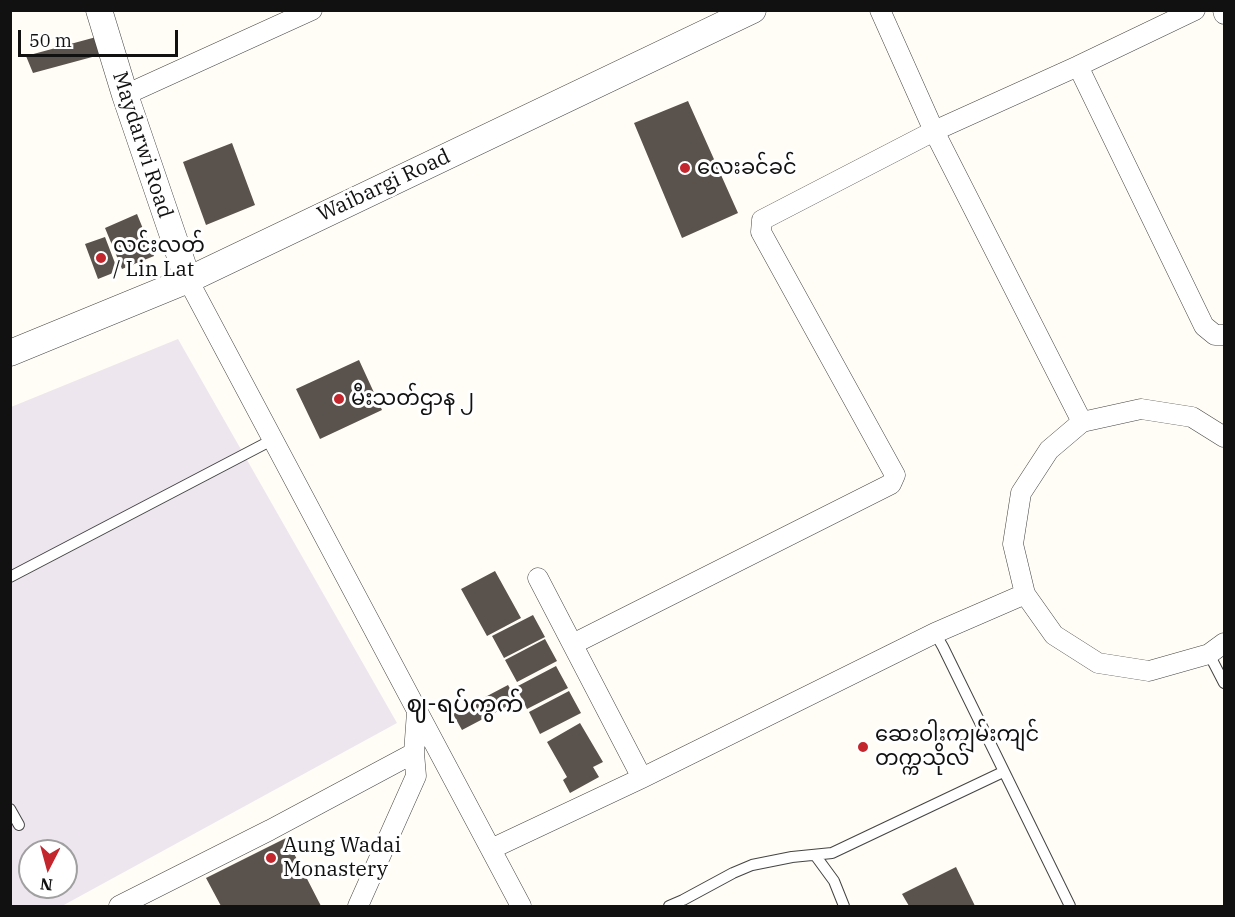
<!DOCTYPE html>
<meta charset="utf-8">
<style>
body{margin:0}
#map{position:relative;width:1235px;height:917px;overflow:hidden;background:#fffdf5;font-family:"IBM Plex Serif",serif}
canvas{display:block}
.frame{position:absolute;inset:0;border:12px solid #111;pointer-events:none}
.north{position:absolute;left:18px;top:839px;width:60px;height:60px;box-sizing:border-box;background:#fff;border:2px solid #a0a0a0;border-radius:50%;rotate:186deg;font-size:16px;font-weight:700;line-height:24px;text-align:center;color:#111}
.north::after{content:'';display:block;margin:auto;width:21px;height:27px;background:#c4262e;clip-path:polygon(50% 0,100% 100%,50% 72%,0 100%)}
.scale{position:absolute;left:18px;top:30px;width:160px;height:27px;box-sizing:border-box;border:3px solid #111;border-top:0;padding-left:8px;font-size:18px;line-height:21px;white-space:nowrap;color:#111;-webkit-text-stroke:4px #fff;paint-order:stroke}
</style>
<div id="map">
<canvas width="1235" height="917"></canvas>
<div class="frame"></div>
<div class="north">N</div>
<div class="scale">50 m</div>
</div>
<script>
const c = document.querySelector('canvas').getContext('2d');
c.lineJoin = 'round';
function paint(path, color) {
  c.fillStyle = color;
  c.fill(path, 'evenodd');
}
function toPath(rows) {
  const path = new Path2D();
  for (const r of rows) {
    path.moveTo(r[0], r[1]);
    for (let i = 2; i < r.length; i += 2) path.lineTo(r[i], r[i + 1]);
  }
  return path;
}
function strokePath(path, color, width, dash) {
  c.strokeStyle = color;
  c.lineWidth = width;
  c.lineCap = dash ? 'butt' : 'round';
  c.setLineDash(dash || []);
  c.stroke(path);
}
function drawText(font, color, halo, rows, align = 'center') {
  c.font = font + ' "IBM Plex Serif","Noto Sans Myanmar",serif';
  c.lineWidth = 6;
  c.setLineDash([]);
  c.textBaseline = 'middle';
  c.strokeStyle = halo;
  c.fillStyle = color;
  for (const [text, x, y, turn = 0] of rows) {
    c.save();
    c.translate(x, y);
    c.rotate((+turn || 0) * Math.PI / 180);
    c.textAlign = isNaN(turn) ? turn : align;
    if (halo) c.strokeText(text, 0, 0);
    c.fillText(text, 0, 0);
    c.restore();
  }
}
paint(toPath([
 [178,339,397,723,62,906,11,906,11,407],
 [30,851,66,851,66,887,30,887]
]), '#eee6ef');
paint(toPath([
 [100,36,107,53,33,73,26,56],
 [688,101,738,213,682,238,634,123],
 [232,143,255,205,206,225,183,162],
 [137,214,154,256,122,269,105,228],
 [105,237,118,271,98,279,85,244],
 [359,360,382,410,320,439,296,389],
 [495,571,521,618,487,636,461,589],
 [533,615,545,637,504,658,492,636],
 [545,639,557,661,517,682,505,660],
 [556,666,568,688,527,709,516,687],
 [508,685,517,701,462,730,453,714],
 [569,691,581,713,540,734,529,712],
 [580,723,603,762,593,767,599,777,570,793,563,780,567,777,547,742],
 [286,838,321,906,221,906,206,878],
 [956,867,975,906,909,906,902,894]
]), '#5a524d');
const service = toPath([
 [10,577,272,440],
 [935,633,943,647,1070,906],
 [1209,654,1224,683],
 [10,809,19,825],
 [815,855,834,881,844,906],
 [669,906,683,900,733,873,752,865,792,857,832,853,1003,772]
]);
const minor = toPath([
 [880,10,934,131,1082,422],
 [1223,10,1224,14],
 [1078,66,1204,326,1215,335,1224,335],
 [125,95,312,10],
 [188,280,521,906],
 [1224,437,1192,417,1141,409,1082,422,1049,450,1021,493,1013,544,1025,594,1054,635,1098,663,1149,671,1209,654,1224,643],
 [538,578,642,778],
 [573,644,891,484,895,475,761,232,762,220,934,131,1078,66,1195,10],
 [491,849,642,778,935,633,1025,594],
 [119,906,270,830,414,753],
 [358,906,416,776,414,753,417,712]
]);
const tertiary = toPath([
 [99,10,125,95,188,280],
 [10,353,188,280,753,10]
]);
strokePath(service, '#444', 12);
strokePath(minor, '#444', 21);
strokePath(tertiary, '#444', 27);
strokePath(service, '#fff', 10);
strokePath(minor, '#fff', 20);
strokePath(tertiary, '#fff', 26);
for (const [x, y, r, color] of [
 [685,168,6,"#c4262e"],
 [101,258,6,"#c4262e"],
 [339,399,6,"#c4262e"],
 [863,747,6,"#c4262e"],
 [271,858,6,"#c4262e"]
]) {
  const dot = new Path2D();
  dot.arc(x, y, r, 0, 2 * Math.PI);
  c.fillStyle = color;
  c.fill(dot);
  strokePath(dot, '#fff', 2);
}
drawText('21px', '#111', '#fff', [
 ["Maydarwi Road",142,145,72],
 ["Waibargi Road",384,186,-25]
]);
drawText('21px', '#111', '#fff', [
 ["လေးခင်ခင်",697,168],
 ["လင်းလတ်",113,246],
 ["/ Lin Lat",113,270],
 ["မီးသတ်ဌာန ၂",351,399],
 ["ဆေးဝါးကျွမ်းကျင်",875,735],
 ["တက္ကသိုလ်",875,759],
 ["Aung Wadai",283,846],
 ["Monastery",283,870]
], 'left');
drawText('24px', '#111', '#fff', [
 ["ဈ-ရပ်ကွက်",465,705]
]);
</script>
